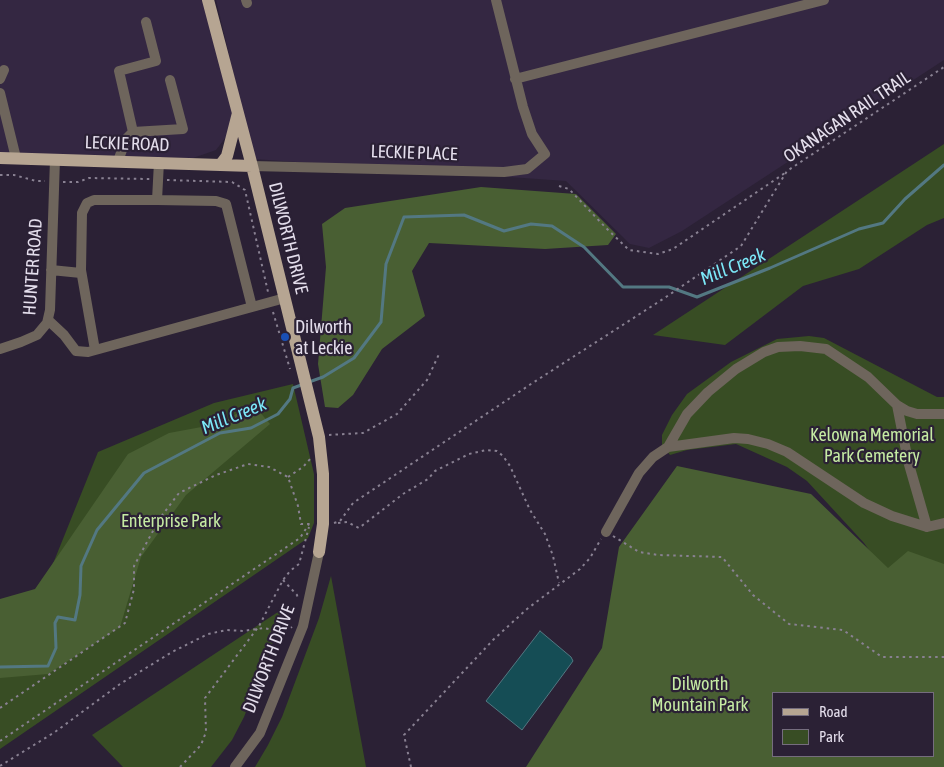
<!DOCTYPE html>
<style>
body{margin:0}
#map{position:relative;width:944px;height:767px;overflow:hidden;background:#2b2135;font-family:"Asap Condensed",sans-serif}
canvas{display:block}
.legend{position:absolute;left:772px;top:692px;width:162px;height:65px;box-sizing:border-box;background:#2b2135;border:1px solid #756d7e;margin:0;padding:6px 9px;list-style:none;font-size:15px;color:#e4deec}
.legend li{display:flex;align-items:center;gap:10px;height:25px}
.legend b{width:25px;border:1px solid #756d7e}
</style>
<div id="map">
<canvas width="944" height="767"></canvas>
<ul class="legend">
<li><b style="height:6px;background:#b6a592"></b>Road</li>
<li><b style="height:14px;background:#384d24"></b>Park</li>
</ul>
</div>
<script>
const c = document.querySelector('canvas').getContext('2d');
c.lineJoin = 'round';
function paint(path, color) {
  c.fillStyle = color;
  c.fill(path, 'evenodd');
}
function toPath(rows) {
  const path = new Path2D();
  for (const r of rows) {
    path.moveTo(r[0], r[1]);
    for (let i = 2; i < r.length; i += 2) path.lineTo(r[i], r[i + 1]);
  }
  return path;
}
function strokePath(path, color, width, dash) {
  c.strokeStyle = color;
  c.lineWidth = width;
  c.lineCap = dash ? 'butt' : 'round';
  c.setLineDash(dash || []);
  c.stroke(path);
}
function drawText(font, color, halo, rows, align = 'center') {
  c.font = font + ' "Asap Condensed",sans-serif';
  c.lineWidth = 4.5;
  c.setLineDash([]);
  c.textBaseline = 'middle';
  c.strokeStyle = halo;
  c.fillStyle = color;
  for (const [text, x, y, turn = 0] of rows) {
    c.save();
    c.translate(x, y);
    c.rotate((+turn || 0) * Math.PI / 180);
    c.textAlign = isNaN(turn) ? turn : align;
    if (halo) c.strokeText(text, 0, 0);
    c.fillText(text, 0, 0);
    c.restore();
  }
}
paint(toPath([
 [0,0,203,0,234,114,229,133,216,150,193,158,0,153],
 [216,0,944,0,944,60,682,231,649,248,630,244,566,181,254,159]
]), '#342742');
paint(toPath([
 [944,144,944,218,927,225,859,269,803,286,725,345,653,335],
 [809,336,824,338,937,397,944,397,944,767,545,767,884,571,864,543,807,481,787,467,736,444,687,450,670,455,662,445,662,435,672,415,687,394,731,362,777,339],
 [773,693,933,693,933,756,773,756],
 [293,384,314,474,314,523,308,538,0,749,0,600,40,596,98,452,214,403],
 [331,576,366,767,255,767,268,745,282,717,319,618],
 [287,606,244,717,232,740,211,767,123,767,92,735]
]), '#384d24');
paint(toPath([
 [481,187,576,194,616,234,608,245,545,249,429,243,412,271,425,316,382,349,353,395,338,408,325,407,318,364,326,267,322,224,345,208],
 [252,403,270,424,186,495,141,557,120,627,48,674,0,678,0,599,35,589,128,454,169,433,223,423],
 [677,466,811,494,888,568,908,551,944,564,944,767,526,767,602,648,619,547],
 [773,693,933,693,933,756,773,756]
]), '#495f33');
const water = toPath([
 [540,631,571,657,573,661,522,730,486,701,540,631]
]);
paint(water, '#154d55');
strokePath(water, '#537882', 1);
strokePath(toPath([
 [309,382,323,377,354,358,381,322,386,264,404,217,464,215,504,231,531,224,552,226,584,247,623,287,669,287,697,297,770,268,859,229,883,223,905,199,944,165],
 [0,667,48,666,56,648,55,623,58,617,75,620,80,595,81,566,97,530,144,473,220,433,251,428,278,414,290,399,293,388,304,384]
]), '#537882', 3);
strokePath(toPath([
 [0,175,14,175,36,181,45,181],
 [167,180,232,182,245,190,268,292],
 [63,182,78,182,89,178,150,179],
 [559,186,569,189,606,228,629,250,658,254,673,249,785,173],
 [273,312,290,369],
 [329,435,363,433,397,414,427,380,440,352],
 [288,477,303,467,311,458],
 [334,523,340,521,353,503,531,384,663,299,741,246,787,171,944,67],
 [338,523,347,522,359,528,403,494,428,479,435,471,469,454,486,450,497,451,503,456,510,466,530,510,545,534,553,556,559,583],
 [613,536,639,552,658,555,722,557,753,595,789,624,843,630,882,657,944,657],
 [283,580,297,595,298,600],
 [0,708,125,623,134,589,134,566,160,518,179,493,216,475,248,464,269,467,288,477,298,506,301,524,312,524],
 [0,741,300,538,309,524],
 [0,766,55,732,120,684,172,652,208,634,227,630,243,631,264,628,279,631,288,630,292,627],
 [180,767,201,745,206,732,205,698,259,626,283,580,290,571,299,564,309,527],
 [411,767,404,735,493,640,527,609,580,569,590,558,601,539]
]), '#898192', 2, [2.5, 4]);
strokePath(toPath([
 [246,0,247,3],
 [0,79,4,70],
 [515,79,824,0],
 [0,93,16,158],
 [133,132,183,129,170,80],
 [118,161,126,139,133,132,119,71,156,61,146,22],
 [159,162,157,200,216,201,226,204,252,307],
 [252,166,504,172,527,169,545,154,532,134,523,107,496,0],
 [51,270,81,273],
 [48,320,64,335,76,351,88,352,285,298],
 [0,349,21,342,37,335,47,323,50,310,55,159],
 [95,350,81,270,82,213,87,203,94,200,157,200],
 [897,405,907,411,917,414,944,414],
 [668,447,687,414,708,392,736,369,764,352,778,347,800,346,826,349,868,377,897,405,908,461,927,527],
 [606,532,639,473,653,457,668,447,734,438,748,439,768,444,787,452,864,503,892,516,927,527,944,523],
 [235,767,260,733,303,626,319,552]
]), '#6e655c', 10);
strokePath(toPath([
 [208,0,252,166,319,437,323,474,323,524,319,552],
 [0,158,252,166],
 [221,164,227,156,238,113]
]), '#b6a592', 12);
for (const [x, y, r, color] of [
 [285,337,5,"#1a4fb4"]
]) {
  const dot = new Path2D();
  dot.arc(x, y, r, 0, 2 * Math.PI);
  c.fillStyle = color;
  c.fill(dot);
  strokePath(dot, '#2b2135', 2);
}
drawText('18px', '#e4deec', '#2b2135', [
 ["OKANAGAN RAIL TRAIL",847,117,-34],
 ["LECKIE ROAD",127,144,2],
 ["LECKIE PLACE",414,153,2],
 ["DILWORTH DRIVE",288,238,76],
 ["HUNTER ROAD",33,267,-86],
 ["DILWORTH DRIVE",269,659,-69]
]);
drawText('18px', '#e4deec', '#2b2135', [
 ["Dilworth",295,327],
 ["at Leckie",295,348]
], 'left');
drawText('18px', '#c5eba3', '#2b2135', [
 ["Kelowna Memorial",872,435],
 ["Park Cemetery",872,456],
 ["Enterprise Park",171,521],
 ["Dilworth",700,684],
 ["Mountain Park",700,705]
]);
drawText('italic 19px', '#7ce9f9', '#2b2135', [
 ["Mill Creek",733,267,-22],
 ["Mill Creek",234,416,-22]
]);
</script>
